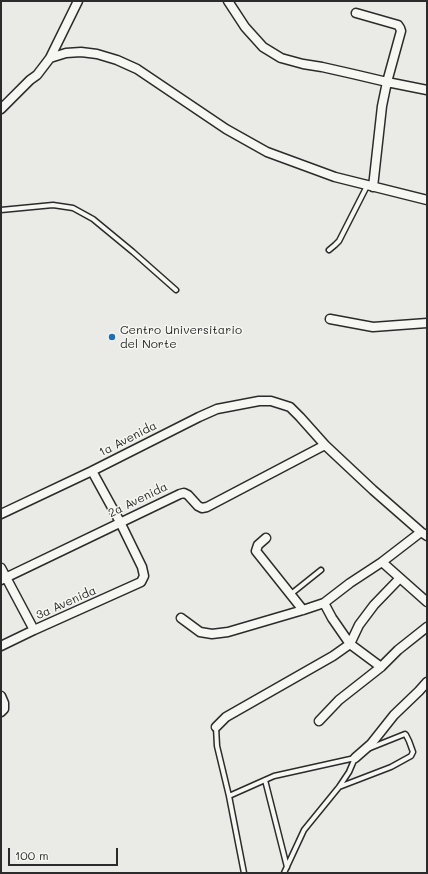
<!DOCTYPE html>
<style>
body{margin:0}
#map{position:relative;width:428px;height:874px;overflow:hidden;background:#eaeae6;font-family:Mali,sans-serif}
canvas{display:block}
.frame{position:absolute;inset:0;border:2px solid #2b2b2b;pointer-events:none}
.scale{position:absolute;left:8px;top:848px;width:110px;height:18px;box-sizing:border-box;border:2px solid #2b2b2b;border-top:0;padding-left:5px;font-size:12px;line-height:14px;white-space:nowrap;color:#2b2b2b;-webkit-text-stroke:3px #f6f6f2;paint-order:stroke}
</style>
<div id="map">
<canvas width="428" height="874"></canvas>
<div class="frame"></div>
<div class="scale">100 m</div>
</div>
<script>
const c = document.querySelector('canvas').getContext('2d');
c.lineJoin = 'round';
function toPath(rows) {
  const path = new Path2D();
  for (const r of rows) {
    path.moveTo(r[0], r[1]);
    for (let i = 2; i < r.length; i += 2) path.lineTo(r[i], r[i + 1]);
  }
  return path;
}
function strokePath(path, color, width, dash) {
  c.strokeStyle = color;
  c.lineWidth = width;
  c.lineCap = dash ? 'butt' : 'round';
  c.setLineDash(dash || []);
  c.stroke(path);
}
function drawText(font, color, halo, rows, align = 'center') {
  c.font = font + ' Mali,sans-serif';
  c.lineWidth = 3;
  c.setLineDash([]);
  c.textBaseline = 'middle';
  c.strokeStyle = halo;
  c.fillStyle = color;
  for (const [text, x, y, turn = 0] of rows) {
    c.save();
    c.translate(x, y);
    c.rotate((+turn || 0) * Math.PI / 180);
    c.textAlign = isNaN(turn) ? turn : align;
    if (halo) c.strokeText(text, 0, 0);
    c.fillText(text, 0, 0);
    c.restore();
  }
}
const service = toPath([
 [1,210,53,205,73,208,93,219,133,252,176,290],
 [329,250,335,245,339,241,367,186],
 [291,594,321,570],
 [216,727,217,746,229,796,244,873],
 [265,780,287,867],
 [339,787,391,767,411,756,413,752,409,741,406,735,405,734,370,748],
 [229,796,274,776,355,758],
 [284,873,304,830,339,787,349,772,355,758]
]);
const minor = toPath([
 [228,1,245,27,263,47,281,58,303,64,322,67,353,74,387,82,427,90],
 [356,13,398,25,400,28,401,31,387,82,382,106,373,187],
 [50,58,66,53,81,52,97,54,117,60,137,69,226,129,267,152,335,177,427,200],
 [1,109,30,80,37,75,50,58,78,1],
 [330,319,373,327,427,323],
 [1,514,92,471,199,417,217,409,259,401,271,401,290,407,300,417,325,445,373,490,421,532,427,536],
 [266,538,258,545,256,551,303,610],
 [382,562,427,602],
 [1,568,34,630],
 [1,580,180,494,184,493,188,495,198,506,202,508,207,507,325,445],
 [324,603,332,618,350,644,381,667],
 [181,618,200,632,212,634,228,632,303,610,324,603,350,583,382,562,421,532],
 [1,646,34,630,141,582,144,576,142,567,120,522,92,471],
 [1,696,4,703,4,709,1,712],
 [319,721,339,700,381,667,398,650,427,627],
 [216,727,226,717,333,656,350,644,359,625,374,605,400,578],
 [355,758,371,744,394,715,419,691,427,682]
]);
strokePath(service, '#2b2b2b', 7);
strokePath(minor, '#2b2b2b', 11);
strokePath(service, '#f6f6f2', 4);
strokePath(minor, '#f6f6f2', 8);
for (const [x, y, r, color] of [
 [112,337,4,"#1f6fb2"]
]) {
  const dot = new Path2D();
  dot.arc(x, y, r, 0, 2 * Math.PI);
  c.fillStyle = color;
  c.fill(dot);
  strokePath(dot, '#f6f6f2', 1.5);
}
drawText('12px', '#2b2b2b', '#f6f6f2', [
 ["Centro Universitario",120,330],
 ["del Norte",120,344]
], 'left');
drawText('12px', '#2b2b2b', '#f6f6f2', [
 ["1a Avenida",128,439,-27],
 ["2a Avenida",138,500,-26],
 ["3a Avenida",66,603,-24]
]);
</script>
